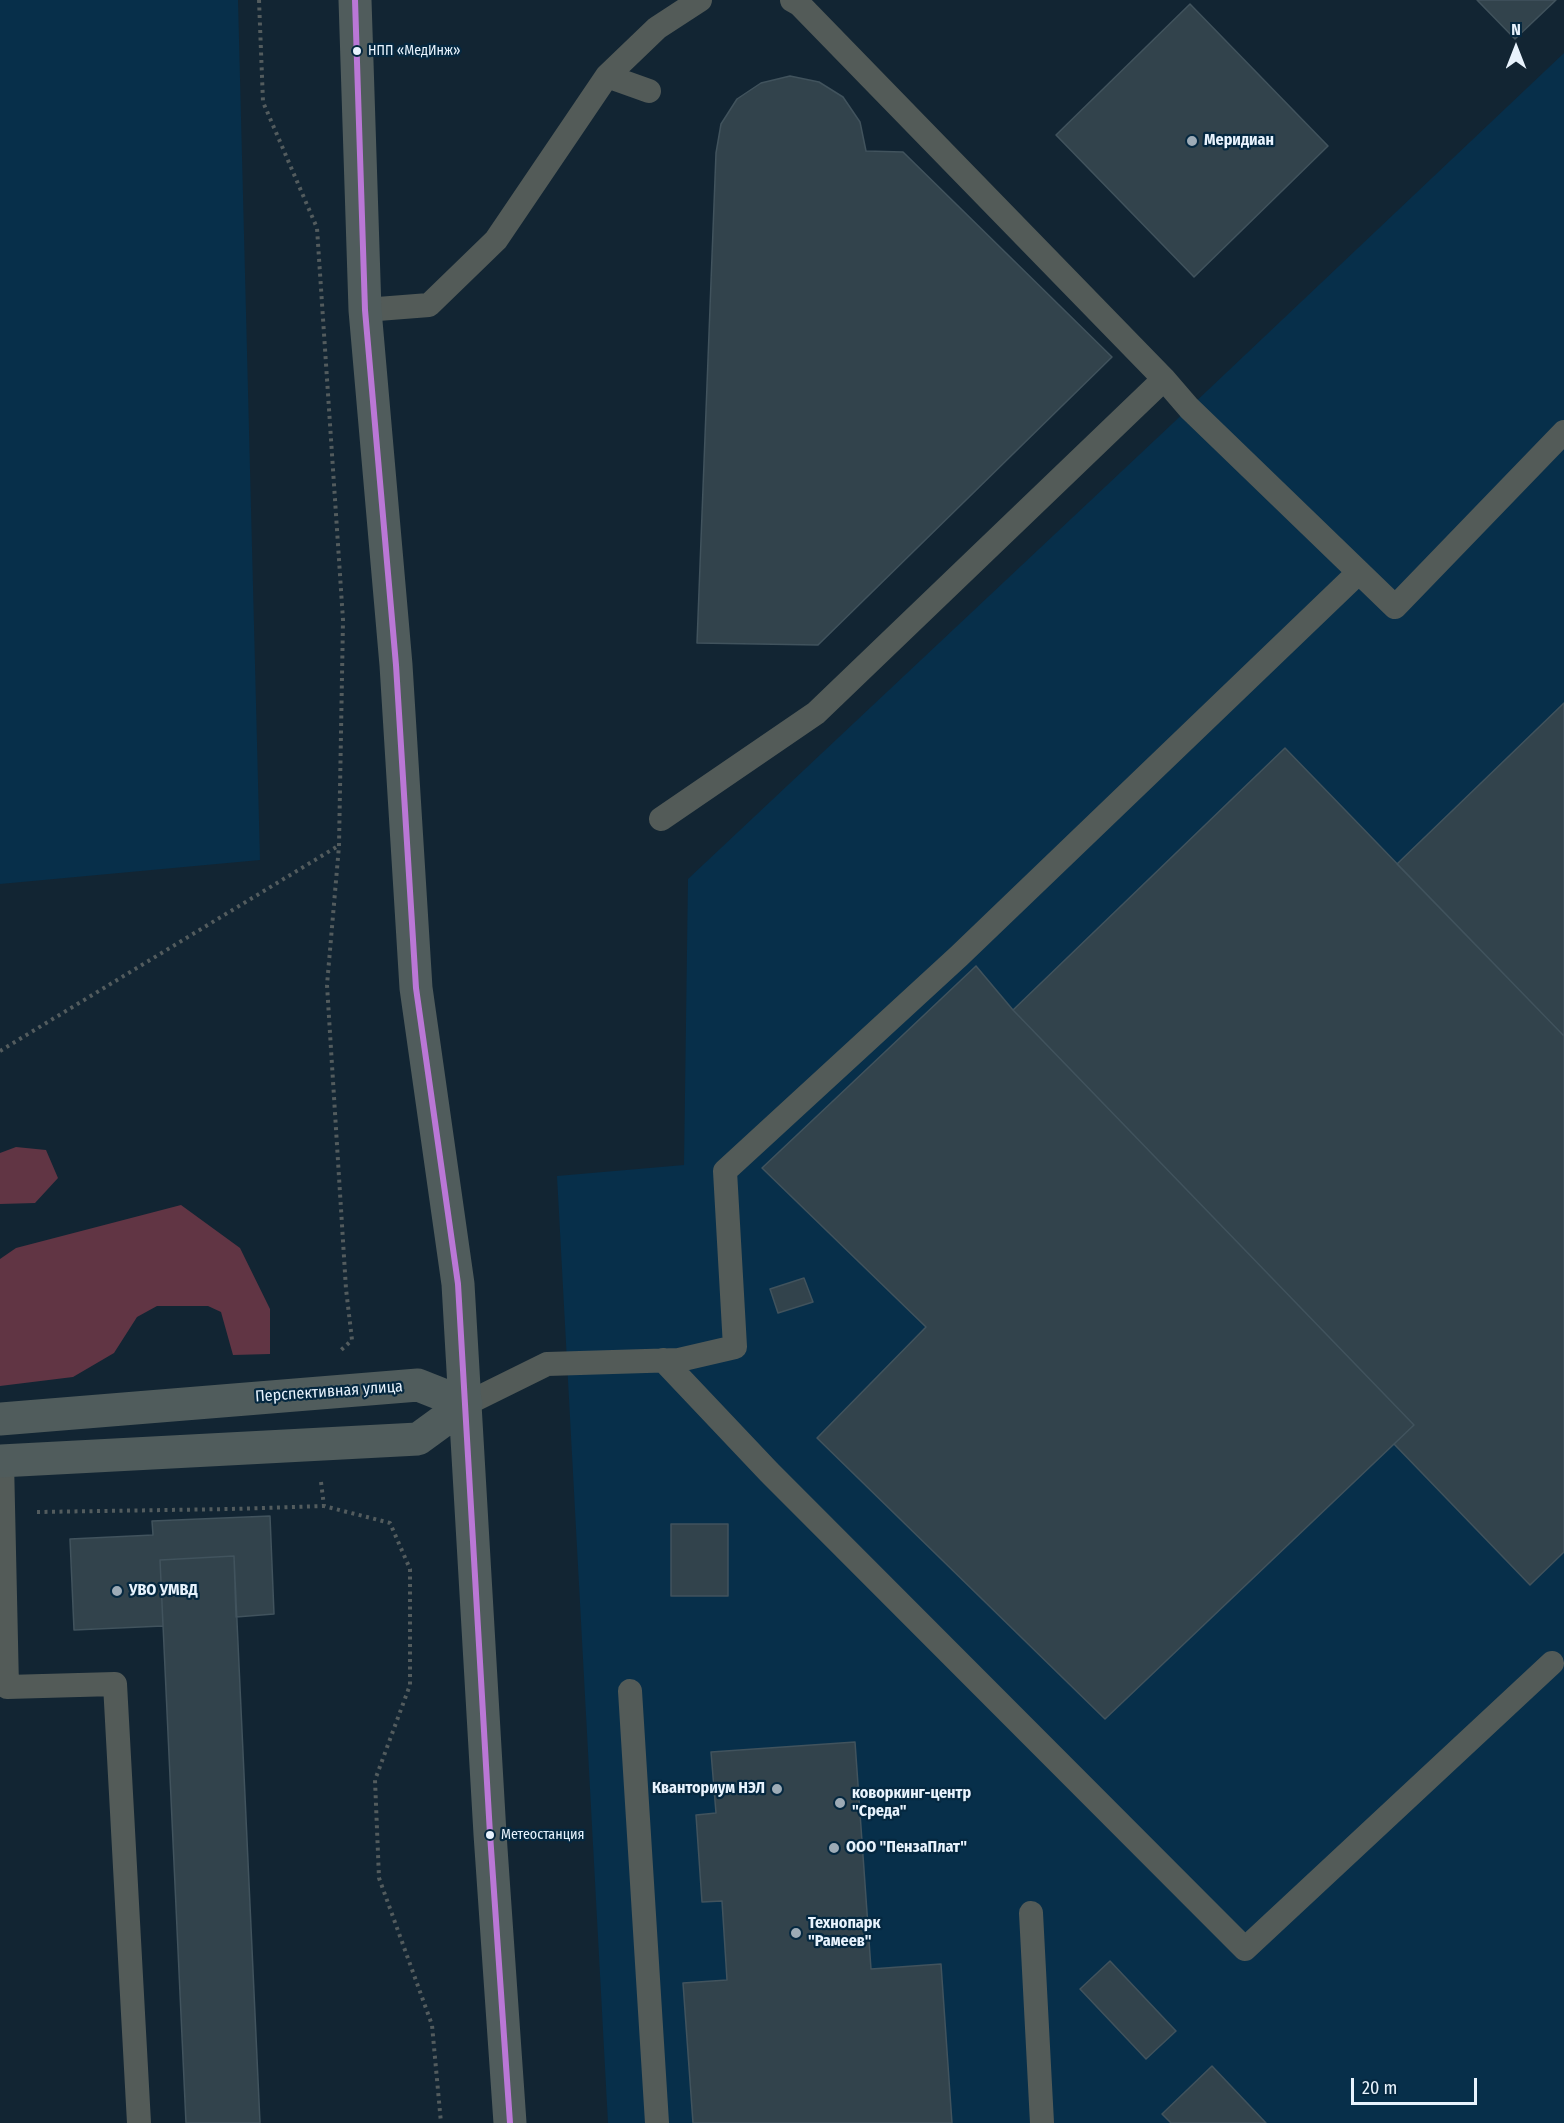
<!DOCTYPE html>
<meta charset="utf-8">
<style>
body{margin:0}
#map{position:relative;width:1564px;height:2123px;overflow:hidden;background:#122533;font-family:"Fira Sans Condensed",sans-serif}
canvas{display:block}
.north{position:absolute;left:1486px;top:18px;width:60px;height:60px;-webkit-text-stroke:4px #052840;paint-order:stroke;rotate:0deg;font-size:16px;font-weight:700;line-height:24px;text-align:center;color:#e8f3fd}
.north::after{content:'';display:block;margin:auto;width:21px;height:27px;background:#e8f3fd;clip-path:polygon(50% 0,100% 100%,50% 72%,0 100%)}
.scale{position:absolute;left:1351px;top:2078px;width:126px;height:27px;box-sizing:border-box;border:3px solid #e8f3fd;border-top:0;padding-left:8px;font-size:18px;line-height:21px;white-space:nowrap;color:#e8f3fd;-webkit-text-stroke:4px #052840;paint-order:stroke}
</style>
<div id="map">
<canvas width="1564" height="2123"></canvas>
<div class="north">N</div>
<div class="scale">20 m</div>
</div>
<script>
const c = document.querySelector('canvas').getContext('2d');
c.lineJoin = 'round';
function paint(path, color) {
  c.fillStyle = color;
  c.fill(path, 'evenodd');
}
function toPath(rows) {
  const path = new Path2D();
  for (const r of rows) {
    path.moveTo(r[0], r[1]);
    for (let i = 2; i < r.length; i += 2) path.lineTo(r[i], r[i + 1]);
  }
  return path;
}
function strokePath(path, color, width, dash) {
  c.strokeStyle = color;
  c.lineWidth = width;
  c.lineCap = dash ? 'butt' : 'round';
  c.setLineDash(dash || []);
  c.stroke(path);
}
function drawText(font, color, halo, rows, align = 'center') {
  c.font = font + ' "Fira Sans Condensed",sans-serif';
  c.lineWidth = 4.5;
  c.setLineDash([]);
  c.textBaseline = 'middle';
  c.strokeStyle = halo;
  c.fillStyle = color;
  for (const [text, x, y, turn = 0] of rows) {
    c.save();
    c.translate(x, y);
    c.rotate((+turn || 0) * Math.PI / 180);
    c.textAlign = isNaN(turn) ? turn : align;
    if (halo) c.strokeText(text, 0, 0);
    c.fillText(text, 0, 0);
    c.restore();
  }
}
paint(toPath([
 [0,0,238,0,260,860,0,884],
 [1564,53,1564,2123,608,2123,557,1176,684,1165,688,879,1189,408]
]), '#072f4a');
paint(toPath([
 [16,1147,46,1150,58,1178,35,1203,0,1204,0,1153],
 [181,1205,240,1248,270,1309,270,1354,233,1355,221,1312,208,1306,157,1306,137,1317,114,1353,73,1377,0,1386,0,1259,16,1248]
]), '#613544');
const building = toPath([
 [1477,0,1556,0,1515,39,1477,0],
 [1190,4,1328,146,1194,277,1056,135,1190,4],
 [790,76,819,82,843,97,860,122,866,151,903,152,1112,357,818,645,697,643,716,153,721,124,737,99,761,83,790,76],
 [1564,703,1564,1036,1397,864,1564,703],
 [1285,748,1564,1036,1564,1552,1530,1585,1394,1444,1414,1425,1013,1010,1285,748],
 [976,966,1013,1010,1414,1425,1105,1719,817,1438,926,1327,762,1168,976,966],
 [804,1278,813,1302,778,1313,770,1289,804,1278],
 [270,1516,274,1614,236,1617,234,1556,160,1560,163,1626,74,1630,70,1539,153,1535,152,1521,270,1516],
 [671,1524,728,1524,728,1596,671,1596,671,1524],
 [234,1556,260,2123,186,2123,160,1560,234,1556],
 [855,1742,871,1969,941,1964,952,2123,693,2123,683,1983,727,1980,722,1901,702,1902,696,1815,716,1813,711,1752,855,1742],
 [1110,1961,1176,2031,1146,2059,1080,1989,1110,1961],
 [1212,2066,1266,2123,1171,2123,1162,2114,1212,2066]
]);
paint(building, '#32434c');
strokePath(building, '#41535d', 1.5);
strokePath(toPath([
 [259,0,263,102,317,228,343,620,339,846,327,985,346,1289,352,1340,339,1352],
 [0,1051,338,846],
 [321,1482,324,1506,390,1523,410,1569,410,1685,375,1780,379,1878,432,2025,441,2123],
 [37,1512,231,1509,324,1506]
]), '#535c5e', 4, [3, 4.5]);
strokePath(toPath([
 [792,0,799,4,1164,379,1189,408,1395,607,1564,432],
 [607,76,649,91],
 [365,310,429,305,496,240,607,76,657,28,700,0],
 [661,819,816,713,1164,379],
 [663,1360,769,1472,1245,1949,1552,1663],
 [466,1404,547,1364,679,1360,735,1347,725,1171,959,956,1359,572],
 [2,1461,7,1687,115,1684,139,2123],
 [630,1691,657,2123],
 [1031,1913,1042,2123]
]), '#535b58', 24);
strokePath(toPath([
 [355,0,365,310,396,665,416,988,458,1284,490,1834,510,2123],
 [0,1419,418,1385,466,1404],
 [0,1461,418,1439,466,1404]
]), '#505c5c', 33);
strokePath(toPath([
 [355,0,365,310,396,665,416,988,458,1284,490,1834,510,2123]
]), '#ba77d6', 6);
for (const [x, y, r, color] of [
 [357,51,5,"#e8f3fd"],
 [1192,141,6,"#9dabb6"],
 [117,1591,6,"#9dabb6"],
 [777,1789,6,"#9dabb6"],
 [840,1803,6,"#9dabb6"],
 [490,1835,5,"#e8f3fd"],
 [834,1848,6,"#9dabb6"],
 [796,1933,6,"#9dabb6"]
]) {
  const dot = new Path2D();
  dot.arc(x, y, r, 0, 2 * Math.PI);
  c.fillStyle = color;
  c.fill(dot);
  strokePath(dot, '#052840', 2);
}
drawText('14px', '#e8f3fd', '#052840', [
 ["НПП «МедИнж»",368,51],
 ["Метеостанция",501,1835]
], 'left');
drawText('bold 16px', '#e8f3fd', '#052840', [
 ["Меридиан",1204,141],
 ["УВО УМВД",129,1591],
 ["Кванториум НЭЛ",765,1789,"right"],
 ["коворкинг-центр",852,1794],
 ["\"Среда\"",852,1812],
 ["ООО \"ПензаПлат\"",846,1848],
 ["Технопарк",808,1924],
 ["\"Рамеев\"",808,1942]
], 'left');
drawText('16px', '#e8f3fd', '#052840', [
 ["Перспективная улица",329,1392,-4]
]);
</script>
